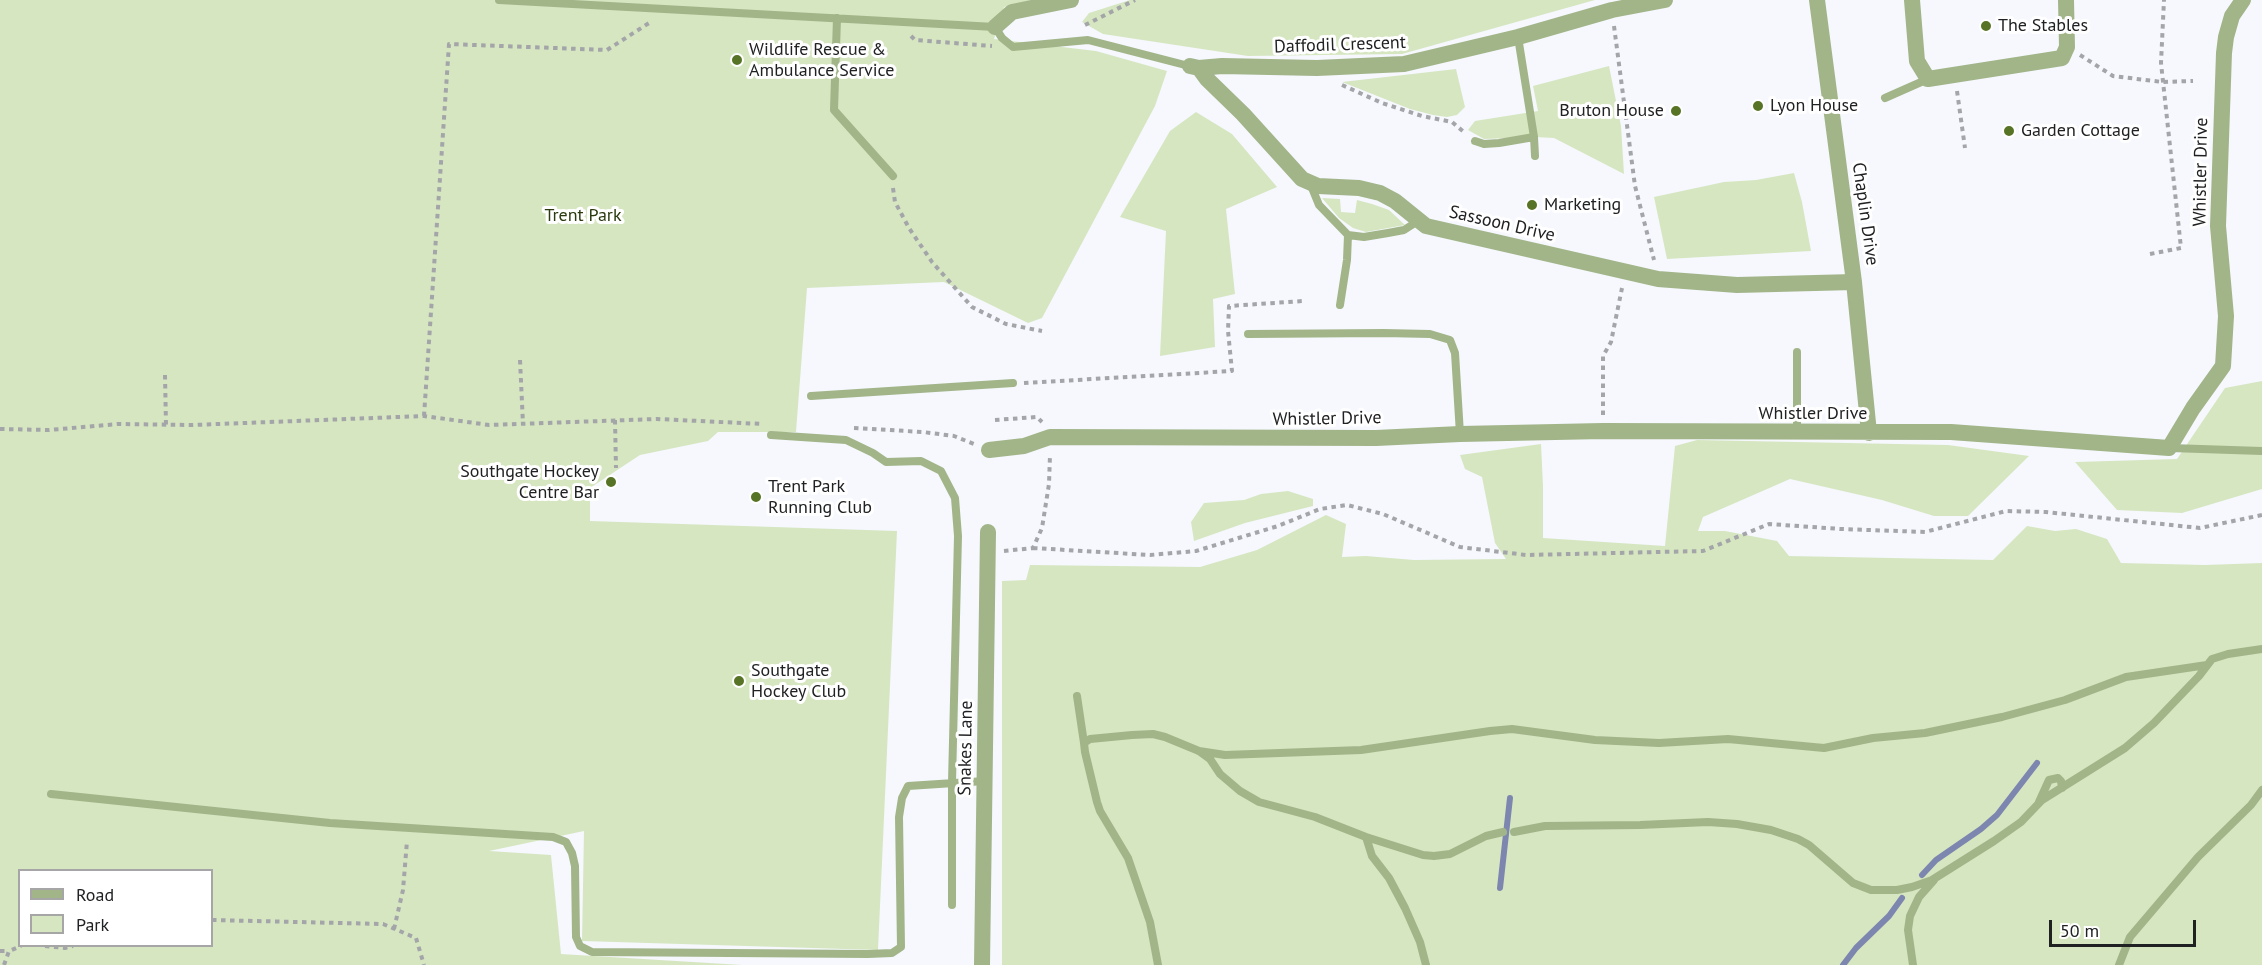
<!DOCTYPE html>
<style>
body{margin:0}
#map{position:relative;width:2262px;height:965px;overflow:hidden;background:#f6f8fe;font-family:"PT Sans",sans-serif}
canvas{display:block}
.legend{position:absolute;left:18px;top:869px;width:195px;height:78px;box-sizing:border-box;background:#fff;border:2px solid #a6a6a7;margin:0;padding:8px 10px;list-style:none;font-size:18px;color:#202123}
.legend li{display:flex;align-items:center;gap:12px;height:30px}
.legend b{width:30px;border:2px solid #a6a6a7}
.scale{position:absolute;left:2049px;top:920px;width:147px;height:27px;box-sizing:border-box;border:3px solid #202123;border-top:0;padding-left:8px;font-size:18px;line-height:21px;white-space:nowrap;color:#202123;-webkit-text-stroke:4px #fff;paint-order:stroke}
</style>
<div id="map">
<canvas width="2262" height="965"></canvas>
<ul class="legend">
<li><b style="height:8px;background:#a2b589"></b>Road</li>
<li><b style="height:16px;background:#d6e6c1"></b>Park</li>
</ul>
<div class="scale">50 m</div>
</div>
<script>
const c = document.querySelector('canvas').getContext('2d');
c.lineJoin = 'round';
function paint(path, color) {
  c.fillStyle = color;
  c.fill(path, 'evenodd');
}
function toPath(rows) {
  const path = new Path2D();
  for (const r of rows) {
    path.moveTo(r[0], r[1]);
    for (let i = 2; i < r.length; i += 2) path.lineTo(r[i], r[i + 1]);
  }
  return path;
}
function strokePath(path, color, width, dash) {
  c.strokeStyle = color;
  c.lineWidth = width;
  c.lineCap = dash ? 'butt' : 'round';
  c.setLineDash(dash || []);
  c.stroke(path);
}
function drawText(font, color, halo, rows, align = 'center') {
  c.font = font + ' "PT Sans",sans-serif';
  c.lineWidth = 6;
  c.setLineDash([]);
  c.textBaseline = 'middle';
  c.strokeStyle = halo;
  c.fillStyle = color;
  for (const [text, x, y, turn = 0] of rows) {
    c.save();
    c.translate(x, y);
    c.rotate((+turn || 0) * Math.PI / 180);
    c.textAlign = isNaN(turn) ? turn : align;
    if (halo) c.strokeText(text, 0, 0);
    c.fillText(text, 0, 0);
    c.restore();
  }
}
paint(toPath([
 [0,0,1032,0,1004,7,994,39,1096,51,1167,71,1155,106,1042,318,1028,323,944,282,807,288,796,432,718,432,708,441,640,455,590,488,590,521,897,531,878,950,582,941,584,831,489,851,551,855,561,954,742,965,0,965],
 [20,870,212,870,212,946,20,946],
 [1130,0,1595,0,1402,54,1248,56,1103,34,1082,22,1089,13],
 [1609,66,1621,126,1624,174,1554,138,1534,137,1484,139,1468,130,1475,121,1538,111,1533,86],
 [1456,69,1465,107,1457,115,1447,117,1433,115,1410,109,1342,82],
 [1196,112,1232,134,1277,187,1226,209,1235,294,1213,299,1215,347,1160,356,1166,231,1120,217,1170,131],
 [1794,173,1802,202,1811,251,1667,259,1654,197,1724,182,1756,180],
 [1322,198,1340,199,1341,212,1355,213,1357,200,1372,204,1389,210,1405,225,1366,232,1353,228,1339,218],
 [2262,381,2262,489,2182,513,2117,510,2075,462,2177,459,2225,388],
 [1697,440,1948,445,2029,456,1968,516,1934,516,1882,500,1790,479,1703,517,1698,531,1725,531,1777,541,1789,556,1993,560,2027,526,2055,531,2076,529,2107,539,2121,563,2205,565,2262,563,2262,965,1002,965,1002,581,1026,580,1030,565,1200,567,1257,550,1326,515,1346,524,1342,557,1366,556,1414,560,1506,559,1495,543,1482,477,1465,469,1460,455,1541,444,1543,486,1543,538,1665,546,1675,446],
 [1288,491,1313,499,1313,506,1245,523,1194,541,1191,522,1204,503,1244,500,1261,494]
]), '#d6e6c1');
strokePath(toPath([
 [1922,875,1936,860,1981,829,1997,815,2037,763],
 [1500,888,1510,798],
 [1843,965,1856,948,1889,916,1902,898]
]), '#7c86af', 6);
strokePath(toPath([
 [1085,25,1135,0],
 [1614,26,1635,186,1654,260],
 [911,36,915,40,992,46],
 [2080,55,2113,76,2162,82,2193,81],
 [1342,85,1382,103,1422,116,1452,122,1465,133],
 [1957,91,1965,148],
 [893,188,895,202,909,228,932,262,972,307,1006,324,1042,331],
 [2150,254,2181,248,2161,63,2164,0],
 [520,360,523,424],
 [165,375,166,425],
 [1024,383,1232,371,1228,331,1229,306,1303,301],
 [1603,415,1603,356,1611,342,1622,288],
 [424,416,449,44,607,50,649,23],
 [615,420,616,468],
 [995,420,1037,417,1042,422],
 [854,428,923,432,954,436,974,444],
 [0,429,49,430,118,424,193,425,424,416,489,425,657,419,763,424],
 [1033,548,1150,555,1196,551,1278,526,1320,509,1347,505,1383,514,1460,547,1526,555,1703,551,1769,524,1841,529,1925,532,2006,511,2046,512,2200,528,2262,515],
 [1004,551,1033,548,1042,528,1049,484,1050,455],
 [212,920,383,924,416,938,424,965],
 [394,929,403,890,407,841],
 [45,946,65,948,73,946],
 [0,951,9,951],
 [4,965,9,951,21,946]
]), '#a3a5a9', 4, [4.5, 4.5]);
strokePath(toPath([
 [499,0,995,27,1002,38,1013,47,1088,40,1189,66],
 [837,18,834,110,893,176],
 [1518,37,1534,137,1535,156],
 [1885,98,1928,79],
 [1475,141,1484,144,1499,143,1534,137],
 [1310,183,1319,205,1348,235,1364,237,1388,233,1404,230,1418,221],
 [1340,305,1347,260,1348,235],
 [1248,334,1384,333,1430,334,1450,340,1455,353,1460,434],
 [811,396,1013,383],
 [1797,433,1797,352],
 [771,435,846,440,873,453,886,462,921,461,941,471,955,498,958,536,952,782,952,905],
 [2170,448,2262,451],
 [1077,696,1084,743],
 [1199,751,1225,755,1361,750,1490,731,1512,729,1595,740,1659,743,1728,739,1824,748,1873,738,1925,733,2002,717,2065,700,2126,677,2207,665],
 [51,794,330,823,553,837,566,842,572,853,575,866,576,937,580,946,592,952,868,954,892,953,901,947,899,817,902,798,908,786,985,781],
 [2039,802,2049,780,2058,778,2061,781,2062,788],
 [1514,832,1545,826,1640,825,1708,822,1737,824,1771,830,1798,839,1809,845,1853,883,1871,890,1897,890,1912,887,1932,880,1994,841,2021,822,2042,800,2125,748,2154,723,2199,676,2212,659,2228,654,2262,649],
 [1366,837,1423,855,1434,856,1450,854,1486,836,1503,832],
 [1158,965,1150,922,1128,858,1100,811,1097,802,1085,752,1084,743,1090,739,1132,735,1153,734,1165,737,1199,751,1210,759,1220,774,1240,791,1259,802,1315,817,1366,837,1372,856,1389,878,1405,908,1420,942,1426,965],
 [1913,965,1908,930,1910,916,1919,897,1934,880],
 [2119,965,2130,937,2198,857,2251,805,2262,790]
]), '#a2b589', 8);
strokePath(toPath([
 [1817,0,1854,282,1869,433],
 [1912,0,1917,61,1928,79,2062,58,2067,47,2066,0],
 [995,27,1012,12,1071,0],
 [1190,66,1199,68,1222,66,1317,68,1404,64,1518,37,1612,10,1665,0],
 [1199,68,1207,79,1243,114,1302,179,1318,186,1359,188,1380,193,1395,201,1426,226,1658,279,1737,285,1854,282],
 [989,450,1024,446,1050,437,1376,438,1460,434,1603,431,1951,432,2169,448,2193,408,2223,366,2226,316,2218,226,2224,53,2226,37,2232,16,2243,0],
 [982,965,988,532]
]), '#a2b589', 16);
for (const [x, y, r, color] of [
 [1986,26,6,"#577326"],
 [737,60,6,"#577326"],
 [1758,106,6,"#577326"],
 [1676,111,6,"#577326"],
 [2009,131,6,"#577326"],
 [1532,205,6,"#577326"],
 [611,482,6,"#577326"],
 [756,497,6,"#577326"],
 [739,681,6,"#577326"]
]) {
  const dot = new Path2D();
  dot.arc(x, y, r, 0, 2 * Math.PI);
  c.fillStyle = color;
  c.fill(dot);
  strokePath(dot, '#fff', 2);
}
drawText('18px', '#202123', '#fff', [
 ["The Stables",1998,26],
 ["Wildlife Rescue &",749,50],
 ["Ambulance Service",749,71],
 ["Lyon House",1770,106],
 ["Bruton House",1664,111,"right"],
 ["Garden Cottage",2021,131],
 ["Marketing",1544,205],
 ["Southgate Hockey",599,472,"right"],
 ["Centre Bar",599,493,"right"],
 ["Trent Park",768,487],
 ["Running Club",768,508],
 ["Southgate",751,671],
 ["Hockey Club",751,692]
], 'left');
drawText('18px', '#202123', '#fff', [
 ["Daffodil Crescent",1340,45,-2],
 ["Whistler Drive",2201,172,-89],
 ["Chaplin Drive",1865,214,82],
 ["Sassoon Drive",1502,224,13],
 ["Whistler Drive",1813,414],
 ["Whistler Drive",1327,419,-1],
 ["Snakes Lane",966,748,-89]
]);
drawText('18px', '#2a3a0e', '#fff', [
 ["Trent Park",583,216]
]);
</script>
